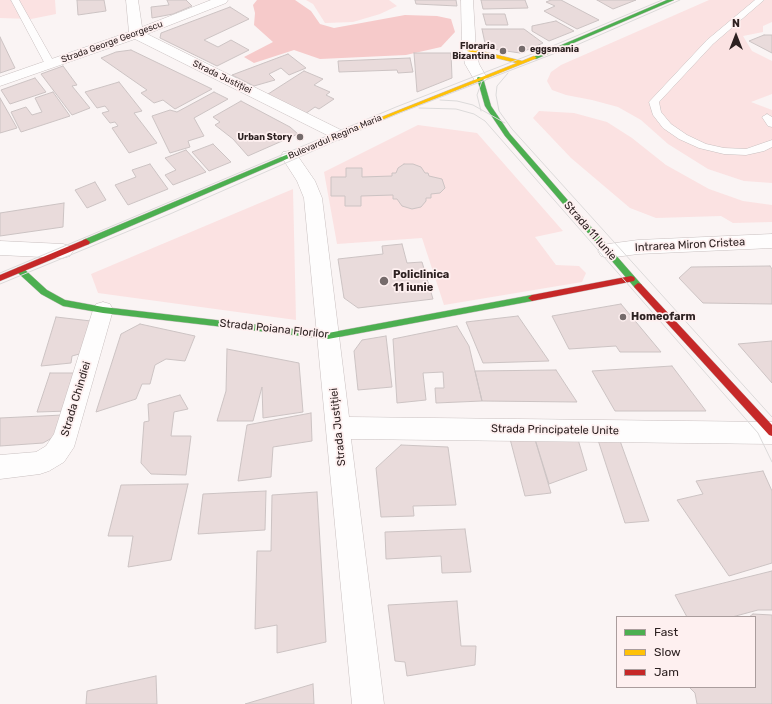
<!DOCTYPE html>
<meta charset="utf-8">
<style>
body{margin:0}
#map{position:relative;width:772px;height:704px;overflow:hidden;background:#faf4f4;font-family:Rubik,sans-serif}
canvas{display:block}
.legend{position:absolute;left:616px;top:616px;width:140px;height:72px;box-sizing:border-box;background:#fef0f0;border:1px solid #aa9d9d;margin:0;padding:5px 7px;list-style:none;font-size:12px;color:#2d2121}
.legend li{display:flex;align-items:center;gap:8px;height:20px}
.legend b{width:20px;border:1px solid #aa9d9d}
.north{position:absolute;left:716px;top:16px;width:40px;height:40px;-webkit-text-stroke:3px #fef0f0;paint-order:stroke;rotate:0deg;font-size:11px;font-weight:700;line-height:16px;text-align:center;color:#2d2121}
.north::after{content:'';display:block;margin:auto;width:14px;height:18px;background:#2d2121;clip-path:polygon(50% 0,100% 100%,50% 72%,0 100%)}
</style>
<div id="map">
<canvas width="772" height="704"></canvas>
<ul class="legend">
<li><b style="height:5px;background:#4caf50"></b>Fast</li>
<li><b style="height:5px;background:#ffc107"></b>Slow</li>
<li><b style="height:5px;background:#c62828"></b>Jam</li>
</ul>
<div class="north">N</div>
</div>
<script>
const c = document.querySelector('canvas').getContext('2d');
c.lineJoin = 'round';
function paint(path, color) {
  c.fillStyle = color;
  c.fill(path, 'evenodd');
}
function toPath(rows) {
  const path = new Path2D();
  for (const r of rows) {
    path.moveTo(r[0], r[1]);
    for (let i = 2; i < r.length; i += 2) path.lineTo(r[i], r[i + 1]);
  }
  return path;
}
function strokePath(path, color, width, dash) {
  c.strokeStyle = color;
  c.lineWidth = width;
  c.lineCap = dash ? 'butt' : 'round';
  c.setLineDash(dash || []);
  c.stroke(path);
}
function drawText(font, color, halo, rows, align = 'center') {
  c.font = font + ' Rubik,sans-serif';
  c.lineWidth = 3.5;
  c.setLineDash([]);
  c.textBaseline = 'middle';
  c.strokeStyle = halo;
  c.fillStyle = color;
  for (const [text, x, y, turn = 0] of rows) {
    c.save();
    c.translate(x, y);
    c.rotate((+turn || 0) * Math.PI / 180);
    c.textAlign = isNaN(turn) ? turn : align;
    if (halo) c.strokeText(text, 0, 0);
    c.fillText(text, 0, 0);
    c.restore();
  }
}
paint(toPath([
 [0,0,55,0,56,14,31,19,0,18],
 [306,0,389,0,397,6,380,14,353,22,325,23,313,4],
 [709,0,772,0,772,22,763,26,763,32,743,36,752,51,772,61,772,94,751,102,772,110,772,183,744,181,708,169,668,144,641,120,618,107,592,100,566,95,552,90,547,81,551,72,561,65],
 [539,111,574,113,607,122,632,138,666,165,709,189,743,201,772,205,772,222,733,223,721,216,656,218,630,208,571,158,533,118],
 [418,125,477,133,563,231,535,237,556,265,579,266,586,273,582,282,444,305,422,238,337,244,324,172],
 [293,189,296,320,98,293,91,274]
]), '#fbe2e2');
paint(toPath([
 [257,0,295,0,311,11,320,24,334,28,405,15,437,16,451,19,455,32,441,47,406,55,320,59,294,50,254,63,244,57,273,42,254,25,255,13,253,5]
]), '#f6caca');
const building = toPath([
 [77,0,104,0,106,11,78,15,77,0],
 [167,0,186,0,192,6,173,14,152,18,151,7,169,5,167,0],
 [415,0,456,0,457,6,416,4,415,0],
 [481,0,525,0,528,8,483,9,481,0],
 [551,0,561,0,599,20,577,29,544,11,555,6,546,2,551,0],
 [597,0,636,0,613,9,597,0],
 [230,7,249,19,204,40,218,47,231,40,249,50,217,66,160,38,161,33,230,7],
 [483,14,505,14,508,25,486,25,483,14],
 [556,21,574,31,549,41,532,31,532,26,556,21],
 [482,29,524,29,543,43,520,53,486,48,482,29],
 [764,35,772,35,772,53,749,41,764,35],
 [0,37,15,68,0,73,0,37],
 [131,50,212,89,175,109,163,100,154,103,141,93,147,90,101,58,116,52,131,50],
 [414,53,451,53,452,78,417,92,414,53],
 [288,54,306,68,289,75,281,68,269,74,275,80,254,86,232,75,288,54],
 [410,58,413,72,398,73,397,70,339,72,338,61,410,58],
 [63,66,77,85,72,86,90,108,72,115,41,74,63,66],
 [304,71,323,79,314,85,330,92,326,95,334,99,319,109,315,107,305,114,265,96,304,71],
 [35,78,46,92,10,104,1,90,35,78],
 [119,82,142,111,134,113,157,143,129,153,112,128,118,126,115,122,110,123,102,113,109,111,105,106,97,108,85,92,119,82],
 [53,92,70,116,21,132,11,112,26,107,32,115,42,112,35,98,53,92],
 [214,92,228,99,194,118,204,136,188,141,190,147,170,153,152,116,170,110,177,112,214,92],
 [0,98,17,128,0,133,0,98],
 [241,101,290,127,298,134,248,156,233,139,215,125,220,122,213,117,241,101],
 [213,144,231,162,209,171,192,152,213,144],
 [186,150,206,172,173,185,165,175,176,170,165,158,186,150],
 [150,164,168,189,128,205,115,185,136,177,132,170,150,164],
 [404,164,413,164,421,167,425,173,428,173,429,176,442,179,445,188,440,193,431,194,431,198,426,198,426,201,421,207,412,209,402,206,397,199,393,199,393,195,361,196,361,206,345,206,345,196,331,196,331,177,346,177,346,168,362,168,362,177,392,176,392,173,396,173,398,168,404,164],
 [95,182,106,200,87,208,75,190,95,182],
 [64,203,63,227,0,236,0,213,64,203],
 [402,244,407,263,422,262,433,299,358,308,344,298,338,259,383,254,382,246,402,244],
 [770,266,772,269,772,304,703,303,679,278,691,267,770,266],
 [621,304,661,352,620,352,616,346,569,349,552,316,621,304],
 [518,316,549,361,483,363,466,322,518,316],
 [56,317,91,321,83,353,72,356,71,363,41,366,56,317],
 [140,324,195,336,185,361,166,359,155,365,150,384,142,384,136,399,96,412,121,334,140,324],
 [457,326,469,346,482,401,436,403,435,388,444,388,443,372,423,373,426,400,397,403,393,339,457,326],
 [386,336,392,387,358,390,354,351,362,340,386,336],
 [772,341,772,383,738,344,772,341],
 [227,349,299,363,303,412,263,418,262,387,253,421,217,421,226,391,227,349],
 [672,366,706,411,615,411,592,371,672,366],
 [556,370,577,402,482,401,475,371,556,370],
 [50,373,80,373,69,411,37,412,50,373],
 [180,395,188,409,174,412,171,436,191,436,186,475,151,474,141,463,144,422,149,421,148,404,180,395],
 [311,413,312,441,273,447,271,477,238,481,247,425,311,413],
 [63,415,59,434,43,443,0,446,0,418,63,415],
 [509,435,534,436,551,493,525,496,509,435],
 [534,436,577,436,587,470,549,484,534,436],
 [619,438,649,521,625,523,598,440,619,438],
 [401,445,448,447,456,505,413,506,414,516,381,517,376,468,401,445],
 [763,471,772,491,772,563,729,576,677,500,703,494,696,481,763,471],
 [188,484,171,560,128,567,133,536,108,536,121,485,188,484],
 [266,491,265,530,198,534,203,494,266,491],
 [317,492,326,642,277,653,277,625,255,629,257,551,271,551,272,495,317,492],
 [465,529,471,572,442,573,441,556,386,559,385,532,465,529],
 [772,571,772,610,758,610,732,617,687,617,675,595,772,571],
 [457,601,461,646,476,646,475,665,407,676,405,662,395,661,388,605,457,601],
 [753,614,772,615,772,704,697,704,695,693,689,687,755,687,755,617,749,617,753,614],
 [156,676,157,704,86,704,87,691,156,676],
 [313,684,314,704,245,704,313,684]
]);
paint(building, '#e9dbdb');
strokePath(building, '#ccc3c3', 1);
const lane = toPath([
 [11,0,19,0,55,64,53,66,47,66,45,64,11,0],
 [755,0,764,0,713,44,659,102,661,112,671,124,687,135,706,144,724,148,746,149,772,140,772,147,764,151,746,155,724,154,699,148,679,139,663,128,653,115,649,102,707,40,755,0],
 [767,114,772,117,772,127,768,126,762,117,767,114]
]);
const street = toPath([
 [126,0,138,0,142,27,211,0,228,0,226,3,147,34,345,132,347,135,345,138,339,140,333,138,135,39,0,86,0,77,129,32,126,0],
 [461,0,473,0,476,50,479,64,487,78,485,81,475,81,465,64,462,50,461,0],
 [289,151,295,152,315,181,322,198,349,417,772,422,772,444,351,439,384,704,352,704,304,198,297,181,281,156,283,152,289,151],
 [772,234,772,248,638,254,608,258,601,256,598,251,601,246,608,244,638,240,772,234],
 [0,241,63,244,70,246,73,251,70,256,63,258,0,255,0,241],
 [103,302,110,304,113,310,74,447,64,462,49,471,40,474,0,479,0,455,36,452,46,446,54,434,93,310,96,304,103,302]
]);
const fast = toPath([
 [667,0,674,0,536,59,531,58,667,0],
 [478,77,483,78,491,106,510,134,641,284,642,286,641,288,635,288,505,136,485,106,477,78,478,77],
 [322,140,325,142,324,143,89,244,86,245,82,242,83,240,322,140],
 [20,267,23,268,47,290,65,300,103,307,328,333,532,295,536,298,532,301,328,339,103,313,63,306,41,294,17,272,16,270,17,268,20,267]
]);
const slow = toPath([
 [469,48,522,61,534,56,537,58,324,143,322,144,319,142,517,63,467,51,467,49,469,48]
]);
const jam = toPath([
 [86,239,90,242,89,244,0,281,0,275,86,239],
 [631,276,634,277,635,279,634,281,532,301,528,298,532,295,631,276],
 [638,283,641,284,772,425,772,436,769,435,635,288,634,286,638,283]
]);
strokePath(lane, '#c9c0c0', 1);
strokePath(street, '#c9c0c0', 1);
strokePath(fast, '#c9c0c0', 1);
strokePath(slow, '#c9c0c0', 1);
strokePath(jam, '#c9c0c0', 1);
paint(lane, '#fefdfd');
paint(street, '#fefdfd');
paint(fast, '#4caf50');
paint(slow, '#ffc107');
paint(jam, '#c62828');
strokePath(toPath([
 [508,73,497,86,496,95,499,111,512,129,772,417],
 [440,100,457,101,473,105,505,123],
 [419,108,456,109,474,114,485,121,758,433,772,462],
 [481,111,477,95,482,81],
 [0,273,396,107,550,47,662,0],
 [0,284,170,214,397,114,579,44,680,0]
]), '#dcdada', 1);
for (const [x, y, r, color] of [
 [522,49,4,"#756b6b"],
 [503,51,4,"#756b6b"],
 [300,137,4,"#756b6b"],
 [384,281,5,"#756b6b"],
 [623,317,4,"#756b6b"]
]) {
  const dot = new Path2D();
  dot.arc(x, y, r, 0, 2 * Math.PI);
  c.fillStyle = color;
  c.fill(dot);
  strokePath(dot, '#fef0f0', 1.5);
}
drawText('9px', '#2d2121', '#fef0f0', [
 ["Strada George Georgescu",112,42,-20],
 ["Strada Justiției",222,77,26],
 ["Bulevardul Regina Maria",335,137,-23]
]);
drawText('bold 9px', '#2d2121', '#fef0f0', [
 ["Floraria",495,46],
 ["Bizantina",495,56],
 ["eggsmania",530,49,"left"],
 ["Urban Story",292,137]
], 'right');
drawText('11px', '#2d2121', '#fef0f0', [
 ["Strada 11 Iunie",590,231,49],
 ["Intrarea Miron Cristea",690,245,-3],
 ["Strada Poiana Florilor",274,329,6],
 ["Strada Chindiei",76,399,-73],
 ["Strada Justiției",338,427,-96],
 ["Strada Principatele Unite",555,430,1]
]);
drawText('bold 11px', '#2d2121', '#fef0f0', [
 ["Policlinica",393,275],
 ["11 iunie",393,288],
 ["Homeofarm",631,317]
], 'left');
</script>
